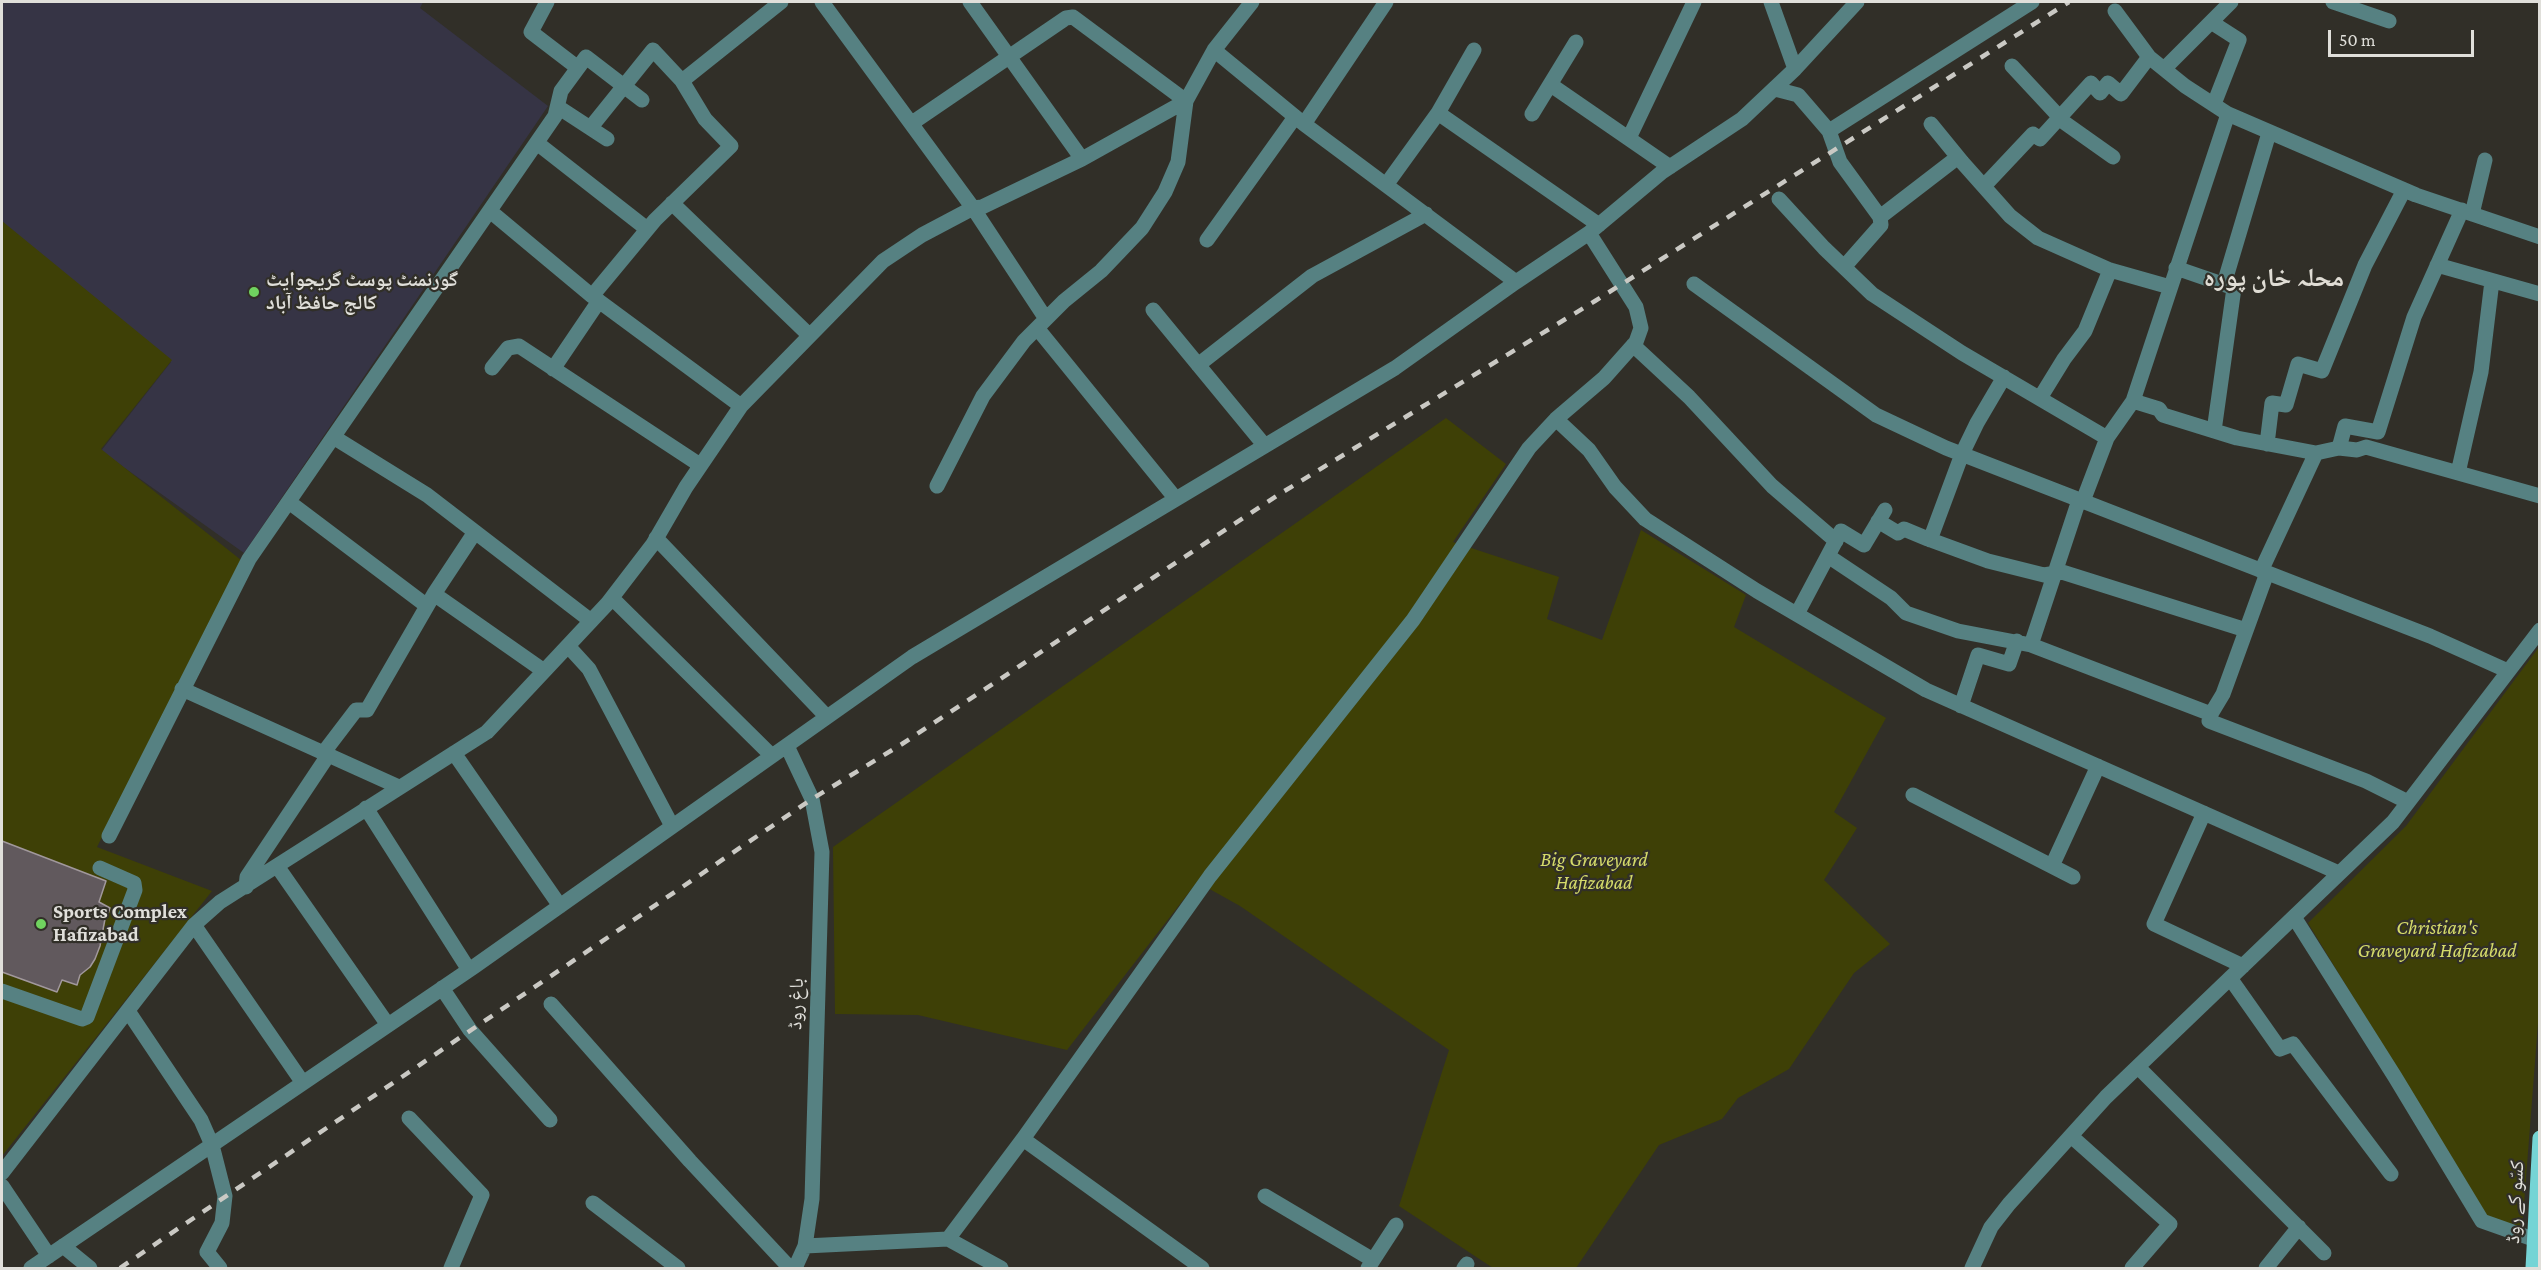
<!DOCTYPE html>
<meta charset="utf-8">
<style>
body{margin:0}
#map{position:relative;width:2541px;height:1270px;overflow:hidden;background:#312f28;font-family:"Crimson Pro",serif}
canvas{display:block}
.frame{position:absolute;inset:0;border:3px solid #e0dfda;pointer-events:none}
.scale{position:absolute;left:2328px;top:30px;width:146px;height:27px;box-sizing:border-box;border:3px solid #e0dfda;border-top:0;padding-left:8px;font-size:18px;line-height:21px;white-space:nowrap;color:#e0dfda;-webkit-text-stroke:4px #312f28;paint-order:stroke}
</style>
<div id="map">
<canvas width="2541" height="1270"></canvas>
<div class="frame"></div>
<div class="scale">50 m</div>
</div>
<script>
const c = document.querySelector('canvas').getContext('2d');
c.lineJoin = 'round';
function paint(path, color) {
  c.fillStyle = color;
  c.fill(path, 'evenodd');
}
function toPath(rows) {
  const path = new Path2D();
  for (const r of rows) {
    path.moveTo(r[0], r[1]);
    for (let i = 2; i < r.length; i += 2) path.lineTo(r[i], r[i + 1]);
  }
  return path;
}
function strokePath(path, color, width, dash) {
  c.strokeStyle = color;
  c.lineWidth = width;
  c.lineCap = dash ? 'butt' : 'round';
  c.setLineDash(dash || []);
  c.stroke(path);
}
function drawText(font, color, halo, rows, align = 'center') {
  c.font = font + ' "Crimson Pro","Noto Naskh Arabic",serif';
  c.lineWidth = 4.5;
  c.setLineDash([]);
  c.textBaseline = 'middle';
  c.strokeStyle = halo;
  c.fillStyle = color;
  for (const [text, x, y, turn = 0] of rows) {
    c.save();
    c.translate(x, y);
    c.rotate((+turn || 0) * Math.PI / 180);
    c.textAlign = isNaN(turn) ? turn : align;
    if (halo) c.strokeText(text, 0, 0);
    c.fillText(text, 0, 0);
    c.restore();
  }
}
paint(toPath([
 [2,2,423,2,420,8,548,106,244,553,101,451,171,362,2,222]
]), '#363445');
paint(toPath([
 [2,221,172,360,101,449,241,560,97,847,212,891,2,1156],
 [1446,418,1506,464,1453,542,1559,577,1547,619,1602,640,1641,530,1746,595,1734,627,1886,718,1834,812,1857,828,1824,880,1890,944,1854,973,1789,1069,1738,1098,1722,1119,1659,1145,1576,1268,1493,1268,1399,1206,1449,1050,1240,906,1197,882,1067,1050,918,1015,835,1014,833,847],
 [2539,647,2540,997,2522,1230,2486,1215,2308,923,2406,826]
]), '#3e4006');
const building = toPath([
 [2,841,106,881,99,902,110,908,107,917,105,919,100,946,95,959,90,967,80,975,77,985,62,980,57,992,2,972,2,841]
]);
paint(building, '#61595d');
strokePath(building, '#a1989c', 1.5);
strokePath(toPath([
 [547,2,531,32,578,68],
 [822,2,973,208,1046,319],
 [970,2,1082,159],
 [1771,2,1795,69],
 [2333,2,2389,21],
 [2115,11,2149,57,2185,86,2228,114,2416,195,2540,237],
 [2211,22,2239,40,2214,104],
 [1214,50,1304,124,1516,282],
 [2012,66,2065,123,2113,157],
 [2164,69,2231,2],
 [682,81,781,2],
 [1551,85,1670,167],
 [1775,89,1798,95,1829,131,1840,162,1880,217],
 [558,107,607,139],
 [1438,113,1599,225],
 [1532,114,1576,42],
 [912,123,1066,18,1073,17,1186,101],
 [1304,124,1386,2],
 [1931,124,1962,162,2010,216,2038,238,2110,270,2170,287],
 [591,127,653,50,682,81,705,119,731,146,655,220,592,296],
 [1829,131,2032,2],
 [1629,138,1694,2],
 [537,143,647,229],
 [1386,185,1438,113,1474,50],
 [1984,186,2033,134,2040,139,2091,83,2100,93,2108,83,2121,94,2149,57],
 [1779,199,1824,248,1872,294,1962,353,2107,438],
 [672,203,809,335],
 [490,211,592,296,741,406],
 [2472,214,2485,160],
 [1207,240,1295,117],
 [2437,265,2540,294],
 [1844,267,1881,225,1880,217,1958,157],
 [2176,268,2234,288,2214,431],
 [1694,284,1876,415,1946,448,2430,636,2508,671],
 [2224,284,2269,133],
 [1153,310,1265,446],
 [1037,328,1176,499],
 [1633,345,1689,397,1772,486,1836,541],
 [1198,365,1312,276,1426,214],
 [492,368,508,348,519,346,700,465],
 [553,369,599,301],
 [2040,398,2064,359,2085,331,2110,270],
 [2133,401,2159,409,2163,415,2237,438,2316,453,2339,448,2357,450,2366,447,2540,496],
 [1556,419,1589,450,1615,487,1645,519,1757,591,1926,690,2339,873],
 [335,438,427,495,591,621],
 [2267,444,2272,403,2286,405,2298,364,2322,371,2365,265,2404,190],
 [2339,448,2345,426,2378,432,2414,317,2462,210],
 [2458,473,2481,372,2492,281],
 [937,486,983,396,1024,341,1064,301,1101,271,1142,228,1165,192,1178,162,1186,101,1214,50,1252,2],
 [2083,501,2107,438,2133,401,2228,114],
 [289,502,427,606],
 [1878,521,1898,533,1904,529,1928,539,1988,561,2044,575,2062,572,2246,630],
 [656,538,827,717],
 [1930,540,1962,454,1977,423,2004,377],
 [1828,556,1891,598,1906,613,1958,631,2031,645,2211,714,2209,721,2366,781,2408,802],
 [2261,571,2316,453],
 [434,594,544,671],
 [612,598,772,756],
 [1797,614,1841,531,1864,545,1885,510],
 [2031,645,2079,500],
 [568,646,589,669,672,826],
 [182,689,399,787],
 [1961,706,1978,655,2009,664,2017,641],
 [2211,714,2223,694,2267,573],
 [787,746,812,799,822,852,812,1199,805,1246,795,1268],
 [324,752,356,710,367,710,434,594,475,532],
 [454,753,560,906],
 [1913,795,2073,877],
 [366,808,469,970],
 [2204,813,2154,924,2243,966],
 [109,836,249,559,555,116,561,91,586,57,642,100],
 [277,866,388,1025],
 [2052,866,2098,766],
 [246,887,247,877,329,754],
 [2294,917,2395,1077,2482,1221,2533,1239],
 [194,925,303,1083],
 [2230,978,2280,1049,2293,1044,2391,1174],
 [442,988,470,1030,550,1120],
 [2,991,82,1019,87,1017,135,890,134,883,100,868],
 [551,1004,690,1161,790,1268],
 [128,1011,201,1120,212,1145,225,1196,222,1223,207,1252,220,1268],
 [2138,1067,2324,1253],
 [409,1118,482,1195,451,1268],
 [2071,1136,2170,1224,2132,1268],
 [1023,1139,1202,1268],
 [2,1173,194,925,220,902,487,732,607,604,653,544,686,487,741,406,883,261,922,235,973,208,982,207,1082,159,1186,101],
 [2,1186,49,1256],
 [1265,1196,1373,1260],
 [593,1203,678,1268],
 [948,1239,1023,1139,1210,876,1413,620,1529,448,1556,419,1604,378,1636,342,1641,328,1636,307,1589,233],
 [63,1246,90,1268],
 [805,1246,948,1239,1001,1268],
 [31,1268,475,966,912,657,1395,368,1516,282,1589,233,1662,172,1742,119,1795,69,1857,2],
 [1368,1268,1396,1225],
 [1464,1268,1467,1264],
 [1972,1268,1991,1227,2009,1204,2106,1097,2393,822,2540,630],
 [2266,1268,2299,1227]
]), '#568182', 15);
strokePath(toPath([
 [2533,1268,2540,1138]
]), '#75d4d5', 15);
strokePath(toPath([
 [120,1268,812,799,902,744,1278,495,1595,301,2069,2]
]), '#cac9c4', 4.5, [10, 10]);
for (const [x, y, r, color] of [
 [254,292,6,"#70d35f"],
 [41,924,6,"#70d35f"]
]) {
  const dot = new Path2D();
  dot.arc(x, y, r, 0, 2 * Math.PI);
  c.fillStyle = color;
  c.fill(dot);
  strokePath(dot, '#312f28', 2);
}
drawText('bold 20px', '#e0dfda', '#312f28', [
 ["گورنمنٹ پوسٹ گریجوایٹ",266,280],
 ["کالج حافظ آباد",266,303],
 ["Sports Complex",53,912],
 ["Hafizabad",53,935]
], 'left');
drawText('italic 20px', '#d5db6a', '#312f28', [
 ["Big Graveyard",1594,860],
 ["Hafizabad",1594,883],
 ["Christian's",2437,928],
 ["Graveyard Hafizabad",2437,951]
]);
drawText('20px', '#e0dfda', '#312f28', [
 ["باغ روڈ",796,1004,-88],
 ["کسّو کے روڈ",2515,1202,-87]
]);
drawText('bold 26px', '#e0ddd5', '#312f28', [
 ["محلہ خان پورہ",2274,278]
]);
</script>
